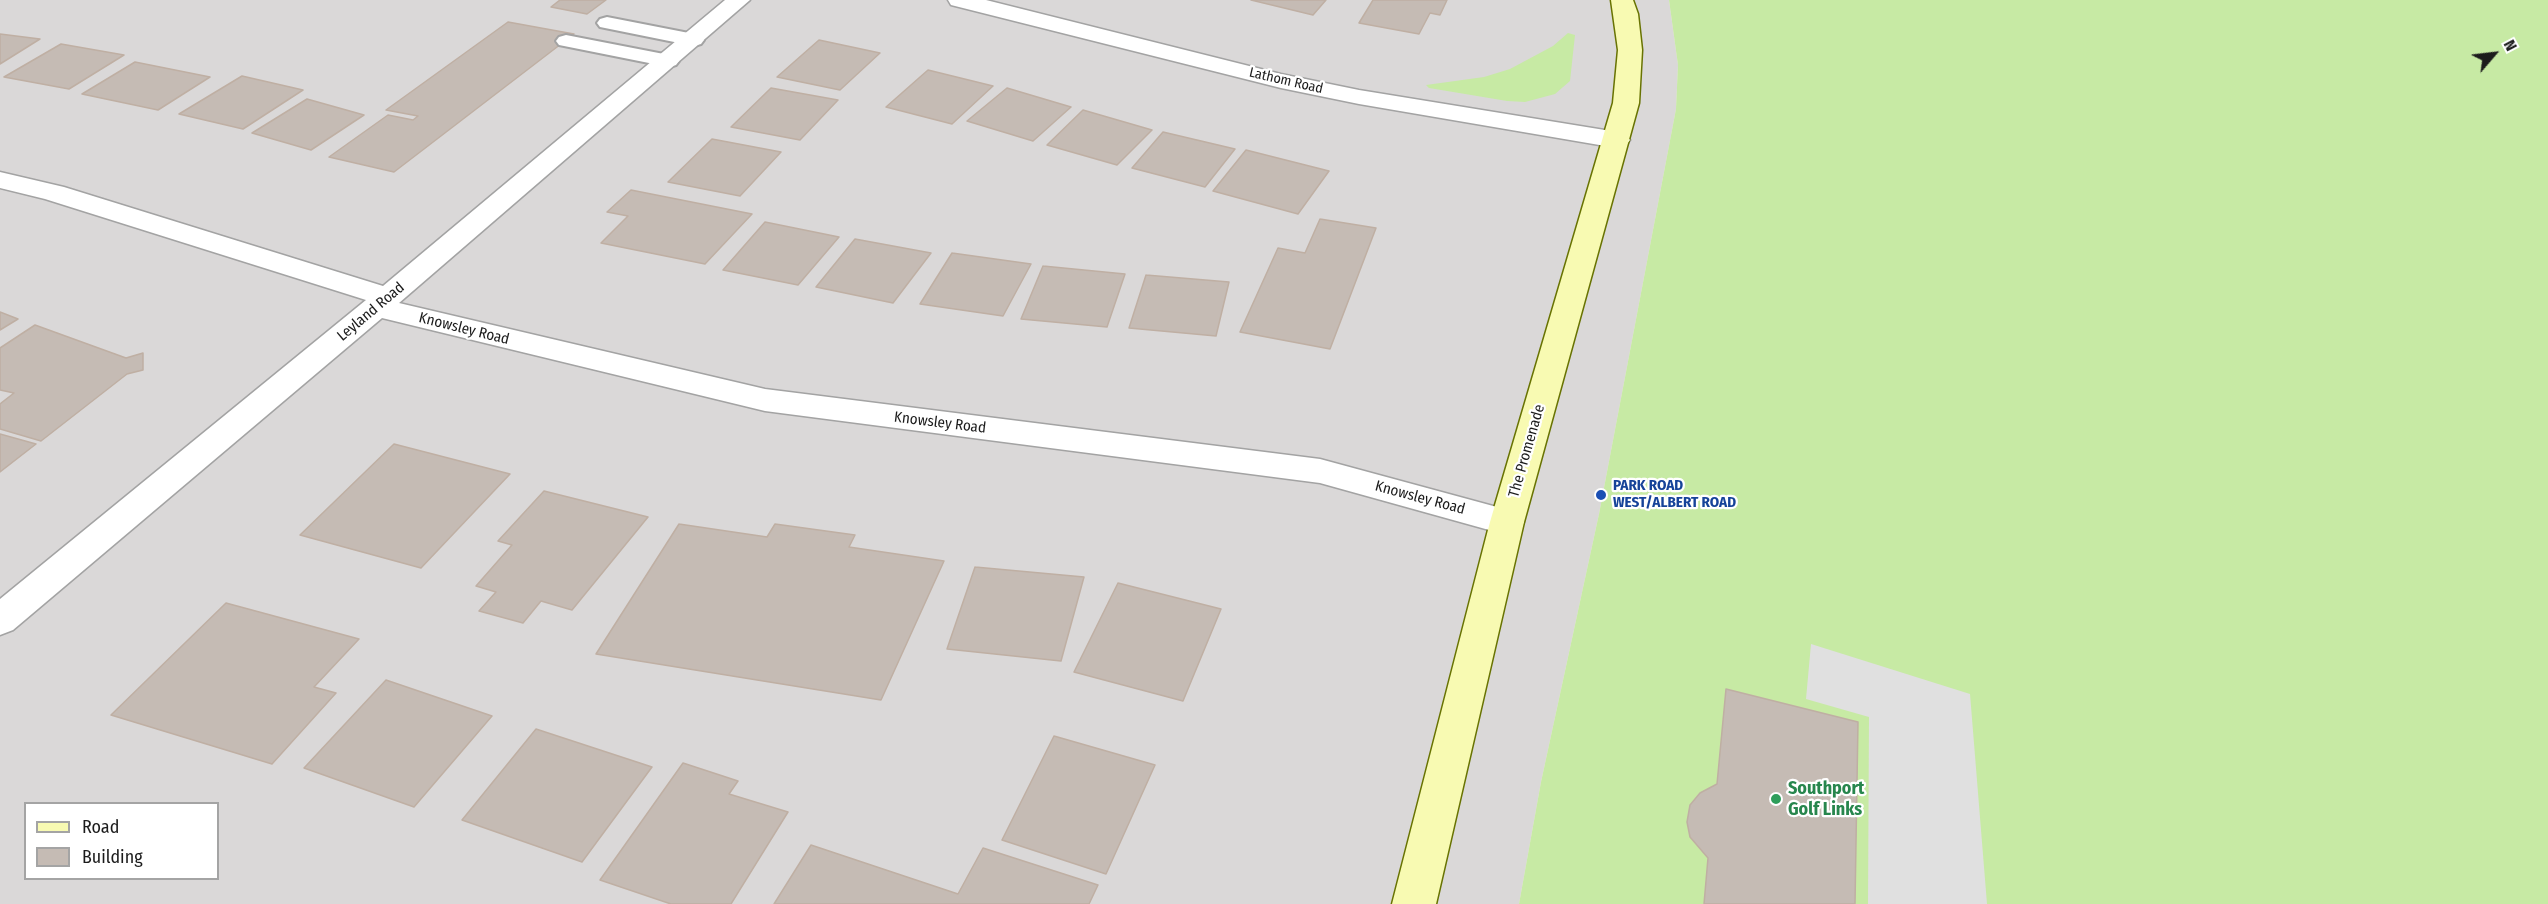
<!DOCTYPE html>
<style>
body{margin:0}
#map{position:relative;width:2548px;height:904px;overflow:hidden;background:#ede9e1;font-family:"Fira Sans Condensed",sans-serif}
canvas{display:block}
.legend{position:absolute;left:24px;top:802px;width:195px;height:78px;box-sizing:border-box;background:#fff;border:2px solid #a4a4a4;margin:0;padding:8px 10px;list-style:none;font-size:18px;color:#1c1c1c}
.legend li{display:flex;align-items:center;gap:12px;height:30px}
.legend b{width:30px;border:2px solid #a4a4a4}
.north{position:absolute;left:2464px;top:24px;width:60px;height:60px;-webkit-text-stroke:4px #fff;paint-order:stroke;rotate:62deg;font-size:16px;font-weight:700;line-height:24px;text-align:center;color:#1c1c1c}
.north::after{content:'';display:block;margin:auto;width:21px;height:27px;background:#1c1c1c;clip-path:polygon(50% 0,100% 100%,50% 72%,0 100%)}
</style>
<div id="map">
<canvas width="2548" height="904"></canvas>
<ul class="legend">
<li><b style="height:8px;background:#f8fab2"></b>Road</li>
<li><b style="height:16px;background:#c5bbb4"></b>Building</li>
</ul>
<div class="north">N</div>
</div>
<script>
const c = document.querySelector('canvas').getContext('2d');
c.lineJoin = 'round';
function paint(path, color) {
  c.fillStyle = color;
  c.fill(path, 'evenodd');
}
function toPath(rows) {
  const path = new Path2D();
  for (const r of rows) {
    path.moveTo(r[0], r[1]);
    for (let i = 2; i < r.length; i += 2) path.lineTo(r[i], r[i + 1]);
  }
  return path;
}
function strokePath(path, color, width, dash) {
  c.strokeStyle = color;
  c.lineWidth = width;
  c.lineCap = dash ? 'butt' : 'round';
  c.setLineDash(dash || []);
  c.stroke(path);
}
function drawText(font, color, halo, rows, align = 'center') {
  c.font = font + ' "Fira Sans Condensed",sans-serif';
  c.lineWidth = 4.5;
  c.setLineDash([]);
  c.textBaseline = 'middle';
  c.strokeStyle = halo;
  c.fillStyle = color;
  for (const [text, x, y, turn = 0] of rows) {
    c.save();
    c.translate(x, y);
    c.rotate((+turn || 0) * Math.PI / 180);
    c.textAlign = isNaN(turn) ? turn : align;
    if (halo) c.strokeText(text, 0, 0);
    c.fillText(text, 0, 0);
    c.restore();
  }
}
paint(toPath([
 [0,0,1669,0,1678,65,1676,109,1599,514,1541,782,1519,904,0,904],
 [26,804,218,804,218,878,26,878]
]), '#dad8d8');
paint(toPath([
 [1669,0,2548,0,2548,904,1519,904,1541,782,1599,514,1676,109,1678,65],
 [1568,33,1575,35,1570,81,1555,94,1525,102,1507,101,1429,88,1426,85,1484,77,1510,69,1553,46]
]), '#c7eaa4');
paint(toPath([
 [1811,644,1970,694,1987,904,1868,904,1869,717,1806,699]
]), '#e0e0e0');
const building = toPath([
 [560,0,606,0,587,14,551,7,560,0],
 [1251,0,1326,0,1313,15,1251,0],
 [1373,0,1447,0,1440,15,1430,13,1419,34,1359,23,1373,0],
 [508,22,574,34,394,172,329,157,388,115,413,120,418,116,386,110,508,22],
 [0,34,40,39,0,64,0,34],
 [819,40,880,53,840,90,777,77,819,40],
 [61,44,124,55,69,89,4,77,61,44],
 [135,62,210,77,158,110,82,94,135,62],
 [928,70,993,86,952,124,886,107,928,70],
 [242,76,303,90,243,129,179,114,242,76],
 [771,88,838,100,800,140,731,127,771,88],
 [1007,88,1071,107,1033,141,967,121,1007,88],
 [307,99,364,115,311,150,252,133,307,99],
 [1083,110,1152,130,1117,165,1047,145,1083,110],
 [1163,132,1235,149,1205,187,1132,168,1163,132],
 [712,139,781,152,740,196,668,182,712,139],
 [1246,150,1329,171,1298,214,1213,191,1246,150],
 [631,190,752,214,705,264,601,243,628,216,607,212,631,190],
 [1320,219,1376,228,1330,349,1240,332,1278,248,1305,253,1320,219],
 [765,222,839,237,798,285,723,270,765,222],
 [855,239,931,253,893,303,816,287,855,239],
 [952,253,1031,264,1003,316,920,304,952,253],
 [1043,266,1125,274,1107,327,1021,319,1043,266],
 [1146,275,1229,282,1216,336,1129,328,1146,275],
 [0,312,18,319,0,330,0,312],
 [35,325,126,358,143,353,143,370,127,374,41,441,0,429,0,404,14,393,0,390,0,348,35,325],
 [0,434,36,444,0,472,0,434],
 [394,444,510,474,421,568,300,535,394,444],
 [544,491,648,517,572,610,541,601,523,623,479,611,496,592,476,586,512,545,498,541,544,491],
 [679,524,767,537,775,524,855,535,849,547,944,561,881,700,596,654,679,524],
 [975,567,1084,577,1061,661,947,649,975,567],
 [1118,583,1221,609,1183,701,1074,672,1118,583],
 [226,603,359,639,314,687,336,693,272,764,111,715,226,603],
 [386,680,492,716,414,807,304,768,386,680],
 [1726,689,1858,722,1855,904,1704,904,1708,858,1690,837,1687,822,1690,805,1700,793,1717,784,1726,689],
 [536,729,652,767,582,862,462,820,536,729],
 [1054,736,1155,765,1106,874,1002,840,1054,736],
 [683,763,738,781,729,794,788,812,731,904,671,904,600,880,683,763],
 [811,845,958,894,983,848,1098,885,1089,904,774,904,811,845]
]);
paint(building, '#c5bbb4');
strokePath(building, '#bfafa3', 1.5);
const lane = toPath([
 [607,17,694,34,701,36,704,40,701,44,694,46,600,27,597,23,600,19,607,17],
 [566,35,669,55,676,57,679,61,676,65,669,67,559,45,556,41,559,37,566,35]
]);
const street = toPath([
 [725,0,750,0,399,303,765,389,1320,459,1519,513,1524,522,1519,531,1507,535,1320,483,765,411,382,318,13,630,0,635,0,599,366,300,45,199,0,188,0,172,64,187,383,286,725,0],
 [948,0,986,0,1281,74,1359,90,1617,132,1626,135,1630,140,1626,145,1617,148,1359,104,1281,88,951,5,948,0]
]);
const secondary = toPath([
 [1611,0,1633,0,1638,14,1642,50,1639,103,1524,522,1436,904,1392,904,1490,522,1613,103,1618,50,1611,0]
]);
strokePath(lane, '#a3a3a3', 4);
strokePath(street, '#a3a3a3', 3);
strokePath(secondary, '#687302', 3);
paint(lane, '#fff');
paint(street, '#fff');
paint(secondary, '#f8fab2');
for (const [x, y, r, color] of [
 [1601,495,6,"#1a4fb4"],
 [1776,799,6,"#2e9e5b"]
]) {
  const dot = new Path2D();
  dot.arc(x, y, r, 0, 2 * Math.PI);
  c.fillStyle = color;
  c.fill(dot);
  strokePath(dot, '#fff', 2);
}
drawText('14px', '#1c1c1c', '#fff', [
 ["Lathom Road",1286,81,13]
]);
drawText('15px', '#1c1c1c', '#fff', [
 ["Leyland Road",371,312,-40],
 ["Knowsley Road",464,329,14],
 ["Knowsley Road",940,423,7],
 ["The Promenade",1527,451,-74],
 ["Knowsley Road",1420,498,15]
]);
drawText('bold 15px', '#164399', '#fff', [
 ["PARK ROAD",1613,486],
 ["WEST/ALBERT ROAD",1613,503]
], 'left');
drawText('bold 18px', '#27864d', '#fff', [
 ["Southport",1788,789],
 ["Golf Links",1788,810]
], 'left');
</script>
